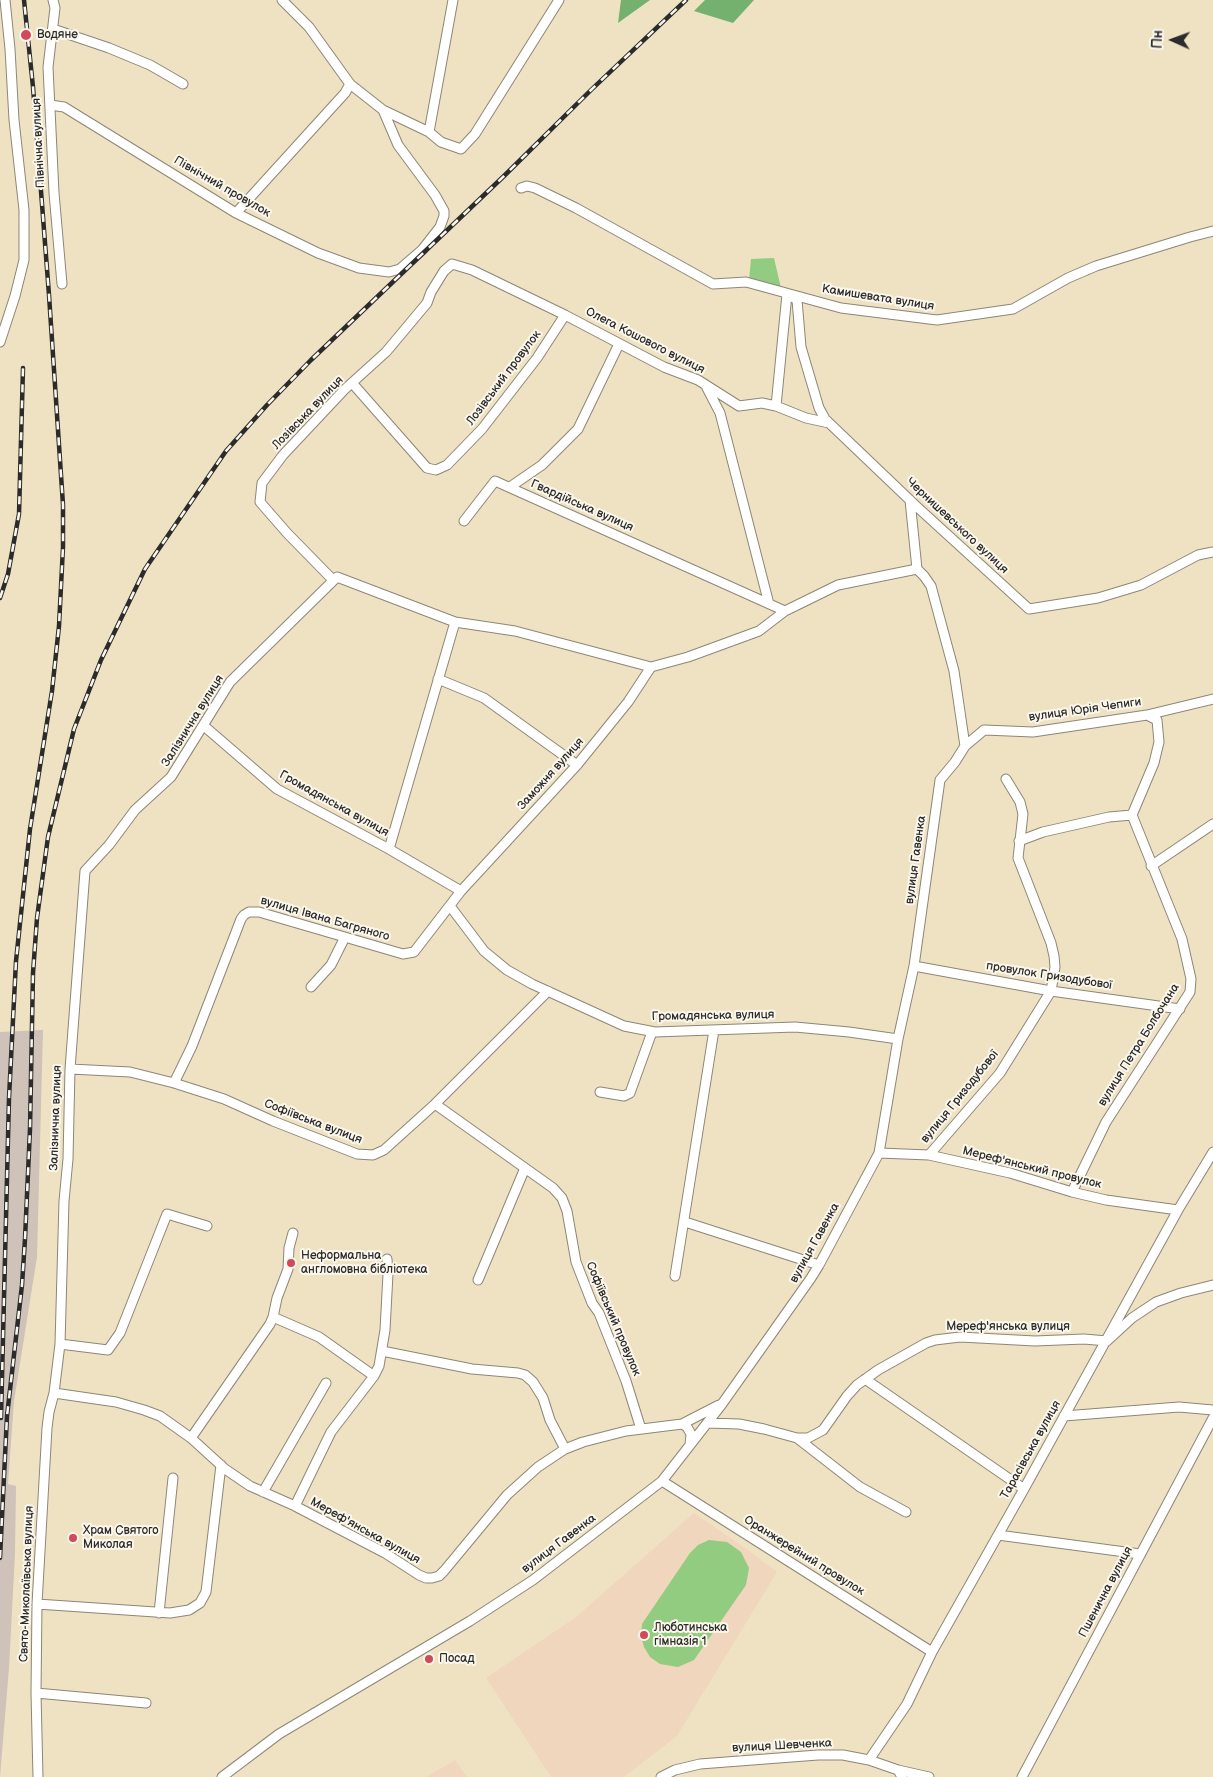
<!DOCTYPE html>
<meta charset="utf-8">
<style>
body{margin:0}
#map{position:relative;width:1213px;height:1777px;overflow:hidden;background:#efe2c3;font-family:"Balsamiq Sans",sans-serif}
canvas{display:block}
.north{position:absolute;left:1148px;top:15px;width:50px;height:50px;-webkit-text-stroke:4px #fbf7ec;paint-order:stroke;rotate:272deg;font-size:14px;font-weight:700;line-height:20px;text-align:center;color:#2b2b2b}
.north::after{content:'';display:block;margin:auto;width:18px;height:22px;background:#2b2b2b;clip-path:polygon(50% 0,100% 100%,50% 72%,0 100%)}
</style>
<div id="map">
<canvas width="1213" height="1777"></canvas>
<div class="north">Пн</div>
</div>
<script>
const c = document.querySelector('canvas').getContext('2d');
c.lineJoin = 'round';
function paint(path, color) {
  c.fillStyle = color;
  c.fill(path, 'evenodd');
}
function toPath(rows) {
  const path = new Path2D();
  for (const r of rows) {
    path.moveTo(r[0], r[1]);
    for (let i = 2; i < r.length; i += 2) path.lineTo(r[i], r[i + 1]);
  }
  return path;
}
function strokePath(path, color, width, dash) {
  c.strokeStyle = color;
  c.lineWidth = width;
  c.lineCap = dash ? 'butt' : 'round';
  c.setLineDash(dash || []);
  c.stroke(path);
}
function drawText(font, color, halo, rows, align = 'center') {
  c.font = font + ' "Balsamiq Sans",sans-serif';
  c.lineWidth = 4;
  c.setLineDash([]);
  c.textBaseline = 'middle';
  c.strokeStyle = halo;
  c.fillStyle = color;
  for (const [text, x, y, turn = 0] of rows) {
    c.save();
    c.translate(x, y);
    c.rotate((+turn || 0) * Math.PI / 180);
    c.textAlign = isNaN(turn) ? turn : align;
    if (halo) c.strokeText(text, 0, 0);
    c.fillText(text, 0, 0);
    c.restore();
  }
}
paint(toPath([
 [694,1513,748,1550,777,1572,677,1736,624,1777,551,1777,486,1678,576,1617],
 [455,1760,467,1777,426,1777]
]), '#f0d6bc');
paint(toPath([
 [43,1030,37,1257,14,1401,8,1484,16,1486,15,1553,9,1668,0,1777,0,1032]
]), '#cec2b9');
paint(toPath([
 [774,258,781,288,749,280,751,259],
 [709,1540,727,1542,741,1552,749,1568,746,1585,694,1660,678,1667,660,1664,650,1657,644,1647,641,1636,642,1624,690,1553,698,1545]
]), '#91cc80');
paint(toPath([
 [621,0,650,0,618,23],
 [705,0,754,0,733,23,694,11]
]), '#74b06e');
const minor = toPath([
 [53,0,55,8,48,67,54,193,62,284],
 [282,0,309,27,350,84,383,110,429,132,441,142,461,149,475,134,559,0],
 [53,29,109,48,150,65,183,84],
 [50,105,64,107,236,213,318,253,359,268,389,272,400,269,422,250,440,227,444,216,444,211,435,195,398,145,383,110],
 [429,132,453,0],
 [521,188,527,186,535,188,576,208,713,284,746,282,841,308,937,320,1013,309,1068,278,1096,266,1190,237,1213,231],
 [236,213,345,93,350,84],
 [0,342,15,296,24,260,24,210,14,120,10,49,5,0],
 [353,384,427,468,436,470,447,465,482,429,537,358,565,315],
 [707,388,720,413,769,604],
 [776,406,787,294,797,300,801,347,819,408,825,419,915,505,1029,609,1098,598,1141,585,1198,555,1213,552],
 [510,487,542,465,578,429,619,344],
 [464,521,495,481,785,611],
 [333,580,287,533,260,502,262,483,283,455,344,390,386,352,427,303,431,292,444,271,452,264,472,270,565,315,664,367,698,380,739,406,762,403,776,406,806,418,829,423],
 [651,667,688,657,759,631,785,611,838,585,917,569],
 [438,679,484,698,577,765],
 [204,726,277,789,389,849,461,891],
 [965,746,984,730,1033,732,1147,715,1213,699],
 [1019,841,1043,832,1109,817,1132,815],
 [389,849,455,622],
 [1151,866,1213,824],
 [450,906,484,951,507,970,532,984,624,1026,655,1032,795,1027,849,1032,898,1039],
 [914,966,1051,991,1180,1009],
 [311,987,331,965,345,937],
 [70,1069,130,1072,174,1083,224,1099,273,1121,357,1154,373,1155,384,1150,435,1104,548,991],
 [174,1083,192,1046,241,919,244,915,249,912,259,912,403,954,414,952,461,891,577,765,628,702,651,667],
 [600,1092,624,1096,630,1093,652,1032],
 [435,1104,553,1188,562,1198,567,1211,576,1262,592,1303,599,1313,626,1381,641,1429],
 [879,1153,929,1155,1010,1173,1072,1192,1106,1200,1178,1210],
 [929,1155,1000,1073,1051,991,1055,967,1054,956,1051,943,1018,858,1023,814,1020,802,1006,779],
 [1072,1192,1106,1122,1190,992,1191,979,1182,939,1132,815,1154,763,1159,742,1157,720,1147,715],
 [685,1222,819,1265],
 [675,1276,714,1030],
 [478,1280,525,1168],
 [273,1317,319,1337,374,1376],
 [60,1344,108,1350,120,1333,167,1214,207,1226],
 [382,1351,472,1369,518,1373,525,1375,533,1382,543,1398,550,1420,565,1449],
 [865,1379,1024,1489],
 [54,1393,116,1402,144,1410,160,1416,191,1438,225,1469,250,1486,295,1506,385,1553,419,1575,426,1578,432,1578,439,1576,444,1571,507,1495,538,1467,565,1449,583,1442,626,1431,682,1424,719,1405],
 [1064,1416,1179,1407,1213,1410],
 [708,1423,739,1424,764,1429,797,1438,808,1438,823,1430,847,1396,857,1385,878,1370,926,1343,935,1340,960,1337,1035,1341,1084,1339,1107,1341,1132,1318,1156,1302,1181,1293,1213,1285],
 [682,1424,687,1427,691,1434,690,1445],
 [191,1438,270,1324,273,1317,277,1298,288,1269,289,1248,293,1233],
 [797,1438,860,1487,906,1512],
 [662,1481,932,1652],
 [263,1492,326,1383],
 [295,1506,331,1432,374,1376,379,1366,385,1330,388,1274,387,1259],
 [998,1535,1140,1554],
 [37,1604,170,1613,189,1610,200,1603,206,1592,221,1465],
 [159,1613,173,1478],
 [36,1693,146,1703],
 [869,1760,907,1704,932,1652,1024,1489,1178,1210,1213,1152],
 [898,1770,929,1777],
 [38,1777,36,1693,37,1604,47,1428,49,1412,54,1393,60,1344,64,1201,68,1159,70,1069,85,871,109,845,135,810,171,777,230,682,337,577,455,622,515,631,651,667],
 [222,1777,279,1734,470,1621,533,1580,662,1481,722,1404,811,1278,819,1265,879,1153,898,1039,914,966,940,780,955,762,965,746,954,671,931,586,924,576,917,569,910,500],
 [661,1777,675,1770,700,1764,818,1755,843,1755,869,1760,898,1770,902,1777],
 [1022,1777,1213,1418]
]);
strokePath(minor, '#8d8677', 11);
strokePath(minor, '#fff', 9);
const rail = toPath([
 [0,598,8,574,19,514,23,368],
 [1,1418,9,1098,16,961,30,829,52,691,59,626,63,547,63,505,49,295,33,87,24,0],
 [0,1558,7,1416,22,1285,25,1239,30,1129,33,973,37,918,48,837,74,729,101,660,145,569,226,451,267,405,311,360,504,176,591,90,686,0]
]);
strokePath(rail, '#2b2b2b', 4.5);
strokePath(rail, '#fbf7ec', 2.5, [8]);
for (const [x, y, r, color] of [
 [26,35,6,"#d1495b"],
 [291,1263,5,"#d1495b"],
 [73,1538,5,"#d1495b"],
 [644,1635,5,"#d1495b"],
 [429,1659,5,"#d1495b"]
]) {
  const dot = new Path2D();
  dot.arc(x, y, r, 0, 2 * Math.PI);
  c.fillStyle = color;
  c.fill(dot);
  strokePath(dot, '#fbf7ec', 2);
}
drawText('12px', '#2b2b2b', '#fbf7ec', [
 ["Водяне",37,35],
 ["Неформальна",301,1256],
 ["англомовна бібліотека",301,1270],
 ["Храм Святого",83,1531],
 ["Миколая",83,1545],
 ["Люботинська",654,1628],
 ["гiмназiя 1",654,1642],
 ["Посад",439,1659]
], 'left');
drawText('12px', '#2b2b2b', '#fbf7ec', [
 ["Північна вулиця",39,143,-93],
 ["Північний провулок",222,187,30],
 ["Камишевата вулиця",878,298,9],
 ["Олега Кошового вулиця",645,341,27],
 ["Лозівський провулок",504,378,-53],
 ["Лозівська вулиця",308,413,-46],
 ["Гвардійська вулиця",582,506,24],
 ["Чернишевського вулиця",957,526,43],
 ["вулиця Юрія Чепиги",1085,710,-8],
 ["Залізнична вулиця",193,721,-58],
 ["Заможня вулиця",551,774,-48],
 ["Громадянська вулиця",334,804,29],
 ["вулиця Гавенка",916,860,-82],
 ["вулиця Івана Багряного",325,919,16],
 ["провулок Гризодубової",1049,976,9],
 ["Громадянська вулиця",713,1016,-1],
 ["вулиця Петра Болбочана",1139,1045,-58],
 ["вулиця Гризодубової",960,1097,-51],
 ["Залізнична вулиця",56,1118,-88],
 ["Софіївська вулиця",313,1122,21],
 ["Мереф'янський провулок",1032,1168,14],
 ["вулиця Гавенка",815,1243,-61],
 ["Софіївський провулок",613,1319,67],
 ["Мереф'янська вулиця",1008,1327],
 ["Тарасівська вулиця",1031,1450,-61],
 ["Мереф'янська вулиця",365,1531,29],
 ["вулиця Гавенка",559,1544,-37],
 ["Оранжерейний провулок",804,1556,32],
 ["Свято-Миколаївська вулиця",27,1584,-88],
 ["Пшенична вулиця",1106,1592,-62],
 ["вулиця Шевченка",782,1746,-3]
]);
</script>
